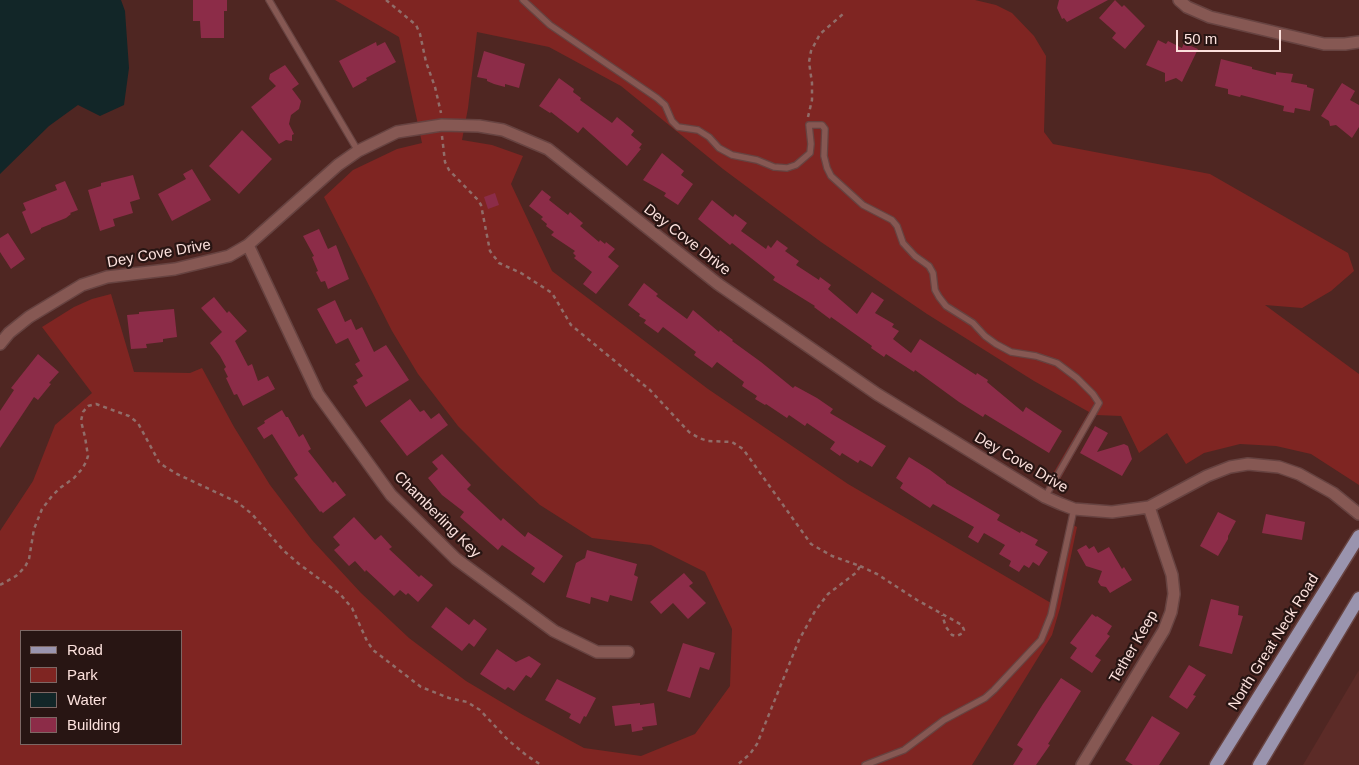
<!DOCTYPE html>
<style>
body{margin:0}
#map{position:relative;width:1359px;height:765px;overflow:hidden;background:#4f2622;font-family:Helvetica,sans-serif}
canvas{display:block}
.legend{position:absolute;left:20px;top:630px;width:162px;height:115px;box-sizing:border-box;background:#281513;border:1px solid #7d6764;margin:0;padding:6px 9px;list-style:none;font-size:15px;color:#fce1dd}
.legend li{display:flex;align-items:center;gap:10px;height:25px}
.legend b{width:25px;border:1px solid #7d6764}
.scale{position:absolute;left:1176px;top:30px;width:105px;height:22px;box-sizing:border-box;border:2px solid #fce1dd;border-top:0;padding-left:6px;font-size:15px;line-height:18px;white-space:nowrap;color:#fce1dd;-webkit-text-stroke:4px #281513;paint-order:stroke}
</style>
<div id="map">
<canvas width="1359" height="765"></canvas>
<ul class="legend">
<li><b style="height:6px;background:#9a94ae"></b>Road</li>
<li><b style="height:14px;background:#7f2522"></b>Park</li>
<li><b style="height:14px;background:#122628"></b>Water</li>
<li><b style="height:14px;background:#8c2c48"></b>Building</li>
</ul>
<div class="scale">50 m</div>
</div>
<script>
const c = document.querySelector('canvas').getContext('2d');
c.lineJoin = 'round';
function paint(path, color) {
  c.fillStyle = color;
  c.fill(path, 'evenodd');
}
function toPath(rows) {
  const path = new Path2D();
  for (const r of rows) {
    path.moveTo(r[0], r[1]);
    for (let i = 2; i < r.length; i += 2) path.lineTo(r[i], r[i + 1]);
  }
  return path;
}
function strokePath(path, color, width, dash) {
  c.strokeStyle = color;
  c.lineWidth = width;
  c.lineCap = dash ? 'butt' : 'round';
  c.setLineDash(dash || []);
  c.stroke(path);
}
function drawText(font, color, halo, rows, align = 'center') {
  c.font = font + ' Helvetica,sans-serif';
  c.lineWidth = 4.5;
  c.setLineDash([]);
  c.textBaseline = 'middle';
  c.strokeStyle = halo;
  c.fillStyle = color;
  for (const [text, x, y, turn = 0] of rows) {
    c.save();
    c.translate(x, y);
    c.rotate((+turn || 0) * Math.PI / 180);
    c.textAlign = isNaN(turn) ? turn : align;
    if (halo) c.strokeText(text, 0, 0);
    c.fillText(text, 0, 0);
    c.restore();
  }
}
paint(toPath([
 [1359,670,1359,765,1303,765]
]), '#5c2b27');
paint(toPath([
 [335,0,975,0,996,5,1012,13,1034,36,1046,56,1044,132,1053,144,1210,174,1348,253,1354,271,1331,291,1302,308,1265,305,1359,374,1359,485,1311,454,1276,446,1240,444,1204,453,1186,464,1167,433,1139,453,1121,416,1096,415,1058,483,1051,477,1089,412,1034,381,927,314,821,242,723,169,621,86,549,47,477,32,468,108,462,140,492,145,523,156,511,184,552,271,708,389,848,484,1051,603,1069,523,1077,527,1060,608,1052,635,972,765,0,765,0,531,33,481,55,425,92,393,42,327,74,307,92,299,111,294,134,372,190,373,202,368,234,427,270,485,312,540,361,593,409,638,466,681,523,715,584,748,641,756,695,734,730,686,732,629,705,572,651,545,592,538,540,505,500,468,458,426,418,374,392,331,324,197,353,170,397,149,422,143,399,37],
 [21,631,181,631,181,744,21,744]
]), '#7f2522');
paint(toPath([
 [0,0,121,0,125,11,129,68,124,105,100,116,78,105,49,126,0,174]
]), '#122628');
paint(toPath([
 [193,0,227,0,227,11,224,11,224,38,201,38,200,21,193,21],
 [1059,0,1108,0,1067,22,1064,18,1062,19,1057,8],
 [1115,0,1122,7,1124,5,1145,26,1125,49,1112,38,1116,33,1099,18],
 [1158,40,1166,44,1168,41,1182,48,1184,43,1198,49,1182,82,1176,78,1165,82,1165,73,1146,65],
 [376,42,377,46,385,42,396,62,366,78,367,80,353,88,339,61],
 [484,51,525,64,519,88,505,84,505,87,494,84,487,81,487,79,477,77],
 [1221,59,1252,67,1252,69,1276,75,1276,72,1293,74,1291,82,1307,85,1307,87,1314,89,1310,111,1295,108,1294,113,1283,111,1284,106,1241,95,1240,97,1228,94,1228,89,1215,86],
 [285,65,299,84,292,89,301,101,299,109,291,115,289,124,294,134,292,135,292,141,286,140,279,144,251,107,276,86,269,79,270,74],
 [559,78,574,89,573,92,581,98,580,100,612,123,617,117,634,131,631,135,642,144,639,148,641,149,627,166,583,127,578,133,551,112,550,113,539,106],
 [1342,83,1355,91,1350,100,1359,105,1359,127,1352,138,1336,125,1330,126,1329,121,1321,116],
 [242,130,272,159,239,194,209,166],
 [662,153,684,171,681,175,693,184,678,205,664,196,666,193,643,180],
 [192,169,211,200,172,221,158,194,186,179,183,174],
 [133,175,140,199,130,202,133,213,113,219,115,226,100,231,88,190,101,186,101,183],
 [65,181,78,210,70,213,71,214,66,218,41,228,41,229,31,234,22,212,26,210,23,203,57,190,55,185],
 [542,190,551,197,549,200,568,215,570,212,583,223,580,226,599,242,600,240,605,244,606,242,615,249,608,257,619,266,596,294,583,284,592,272,574,258,576,256,573,253,575,251,551,235,554,232,546,226,547,224,541,219,543,217,529,206],
 [495,193,499,205,488,209,484,197],
 [712,200,733,217,735,214,747,223,741,231,766,249,768,245,771,248,777,240,788,248,785,251,799,261,796,265,819,280,820,277,831,285,828,289,857,314,872,292,884,300,875,313,894,324,892,327,899,331,893,339,911,353,920,339,976,375,977,373,988,380,987,382,1023,412,1026,407,1062,431,1049,453,985,414,983,417,959,402,915,370,914,372,886,354,884,357,871,348,872,346,831,317,830,319,814,307,815,306,773,280,775,277,732,243,730,245,698,219],
 [319,229,328,249,336,245,349,279,328,289,325,281,321,282,316,272,318,271,312,257,314,256,303,236],
 [8,233,25,259,11,269,0,252,0,238],
 [644,283,658,294,656,296,687,319,693,310,719,332,720,330,733,340,732,341,761,362,793,388,795,386,817,398,833,409,830,413,886,446,872,467,860,460,858,463,842,453,840,456,830,449,835,442,807,423,805,426,789,415,787,418,766,404,765,405,755,399,757,396,742,386,744,382,717,362,712,368,694,355,696,352,663,327,658,333,644,323,646,320,639,316,640,314,628,305],
 [214,297,227,313,229,311,247,331,235,341,248,366,252,364,258,381,268,376,275,389,243,406,237,394,234,395,226,378,228,377,224,369,226,367,220,356,210,343,222,332,201,308],
 [335,300,345,322,351,319,356,330,362,327,374,352,386,345,409,380,366,407,353,386,358,383,356,380,363,376,355,364,360,361,348,338,336,344,317,309],
 [174,309,177,337,163,339,163,342,146,344,147,348,131,349,127,315,139,314,139,312],
 [38,354,59,372,49,383,51,384,38,400,34,397,0,448,0,411,14,390,11,388],
 [410,399,420,412,424,410,431,419,439,413,448,425,407,456,380,421],
 [282,410,286,417,288,417,299,437,303,434,311,449,308,451,333,483,335,481,346,495,323,513,321,511,320,512,294,478,298,475,272,434,264,439,257,428,265,423,264,421],
 [1095,426,1108,433,1097,452,1124,444,1128,446,1132,459,1122,476,1080,453],
 [442,454,471,485,467,489,501,521,503,518,525,537,528,532,563,556,544,583,531,574,535,568,502,545,498,550,460,517,464,512,442,495,428,478,438,469,432,462],
 [909,457,930,470,946,482,946,483,1000,515,997,520,1020,533,1021,531,1038,540,1035,545,1048,552,1039,566,1033,562,1029,568,1024,565,1019,572,1009,566,1011,561,999,554,1005,545,984,533,978,543,968,537,974,527,933,504,930,508,900,488,903,483,896,478],
 [1218,512,1236,521,1228,536,1228,539,1218,556,1200,546],
 [1266,514,1305,522,1302,540,1262,533],
 [354,517,375,540,381,535,392,547,389,549,419,577,421,575,433,585,418,602,408,593,406,595,400,590,394,596,366,570,365,572,355,561,349,566,334,550,340,545,333,537],
 [1086,545,1089,549,1094,546,1098,553,1109,547,1122,569,1124,567,1132,580,1110,593,1106,587,1101,586,1098,582,1102,571,1086,566,1077,550],
 [587,550,637,564,634,575,638,577,632,601,610,595,608,602,591,597,590,604,566,597,576,563,585,558],
 [684,573,693,583,689,586,706,603,688,619,673,603,661,614,650,602],
 [1211,599,1239,606,1238,615,1243,616,1232,654,1199,646],
 [446,607,469,625,474,619,487,629,474,647,469,643,462,651,431,627],
 [1092,614,1096,617,1097,616,1112,626,1107,634,1110,636,1095,656,1101,660,1092,673,1070,658,1077,648,1070,643],
 [683,643,715,653,709,670,700,667,690,698,667,691],
 [497,649,516,662,529,656,541,664,531,678,526,675,514,691,508,687,505,690,480,674],
 [1189,665,1206,675,1193,695,1196,696,1187,709,1169,697],
 [1061,678,1081,691,1048,744,1050,745,1036,765,1013,765,1023,749,1017,745,1043,704],
 [557,679,596,698,586,717,584,716,580,724,569,718,571,714,545,700],
 [640,703,640,705,654,703,657,725,642,727,643,730,632,732,631,724,615,726,612,706],
 [1152,716,1180,733,1159,765,1133,765,1125,760]
]), '#8c2c48');
const service = toPath([
 [269,0,358,151],
 [523,0,550,25,657,98,665,105,672,121,678,127,698,130,709,137,719,148,732,155,757,160,774,167,787,168,796,165,810,153,811,144,809,125,822,125,825,129,824,156,827,168,831,176,863,205,892,220,897,226,903,243,915,256,929,266,933,273,935,290,939,297,946,306,973,323,985,336,996,344,1011,352,1036,356,1057,363,1077,378,1093,394,1099,403,1045,497],
 [865,765,904,750,944,720,985,698,994,690,1041,640,1051,615,1074,509]
]);
const minor = toPath([
 [1179,0,1187,7,1210,17,1324,44,1345,44,1359,42],
 [248,245,318,394,391,495,456,559,554,631,597,652,628,652],
 [0,344,9,333,29,317,82,285,107,277,175,269,229,256,248,245,338,165,358,151,397,132,442,125,479,126,503,130,548,149,718,284,877,394,1045,497,1061,504,1074,509,1112,512,1149,507,1207,476,1230,467,1248,464,1279,467,1299,474,1333,493,1359,514],
 [1082,765,1164,630,1171,612,1174,594,1172,575,1149,507]
]);
const primary = toPath([
 [1216,765,1359,536],
 [1259,765,1359,598]
]);
strokePath(service, '#674341', 8);
strokePath(minor, '#674341', 14);
strokePath(primary, '#674341', 15);
strokePath(toPath([
 [386,0,416,25,420,34,426,62,435,87,441,113],
 [808,117,812,100,812,83,809,62,811,51,820,34,843,14],
 [442,136,445,162,449,170,478,200,481,205,490,251,499,263,521,273,552,293,571,325,650,390,689,432,699,438,708,441,732,442,743,449,811,544,832,556,860,566,857,572,828,594,815,611,799,640,757,744,750,754,737,765],
 [860,566,877,574,917,600,962,625,964,630,963,633,957,636,952,635,946,627,942,615],
 [0,585,16,576,25,567,29,559,34,529,42,509,52,496,60,488,74,478,82,469,86,462,88,456,85,437,81,421,83,412,88,406,96,404,129,416,138,423,159,462,164,466,177,474,237,502,252,514,283,550,299,564,340,594,352,608,367,641,373,650,421,687,449,698,467,702,480,710,508,740,526,755,541,765]
]), '#916d69', 2.5, [4, 4]);
strokePath(service, '#865853', 5.5);
strokePath(minor, '#865853', 11);
strokePath(primary, '#9a94ae', 12);
drawText('15px', '#fce1dd', '#281513', [
 ["Dey Cove Drive",687,240,38],
 ["Dey Cove Drive",159,254,-10],
 ["Dey Cove Drive",1021,463,30],
 ["Chamberling Key",437,515,45],
 ["North Great Neck Road",1274,642,-58],
 ["Tether Keep",1134,647,-60]
]);
</script>
